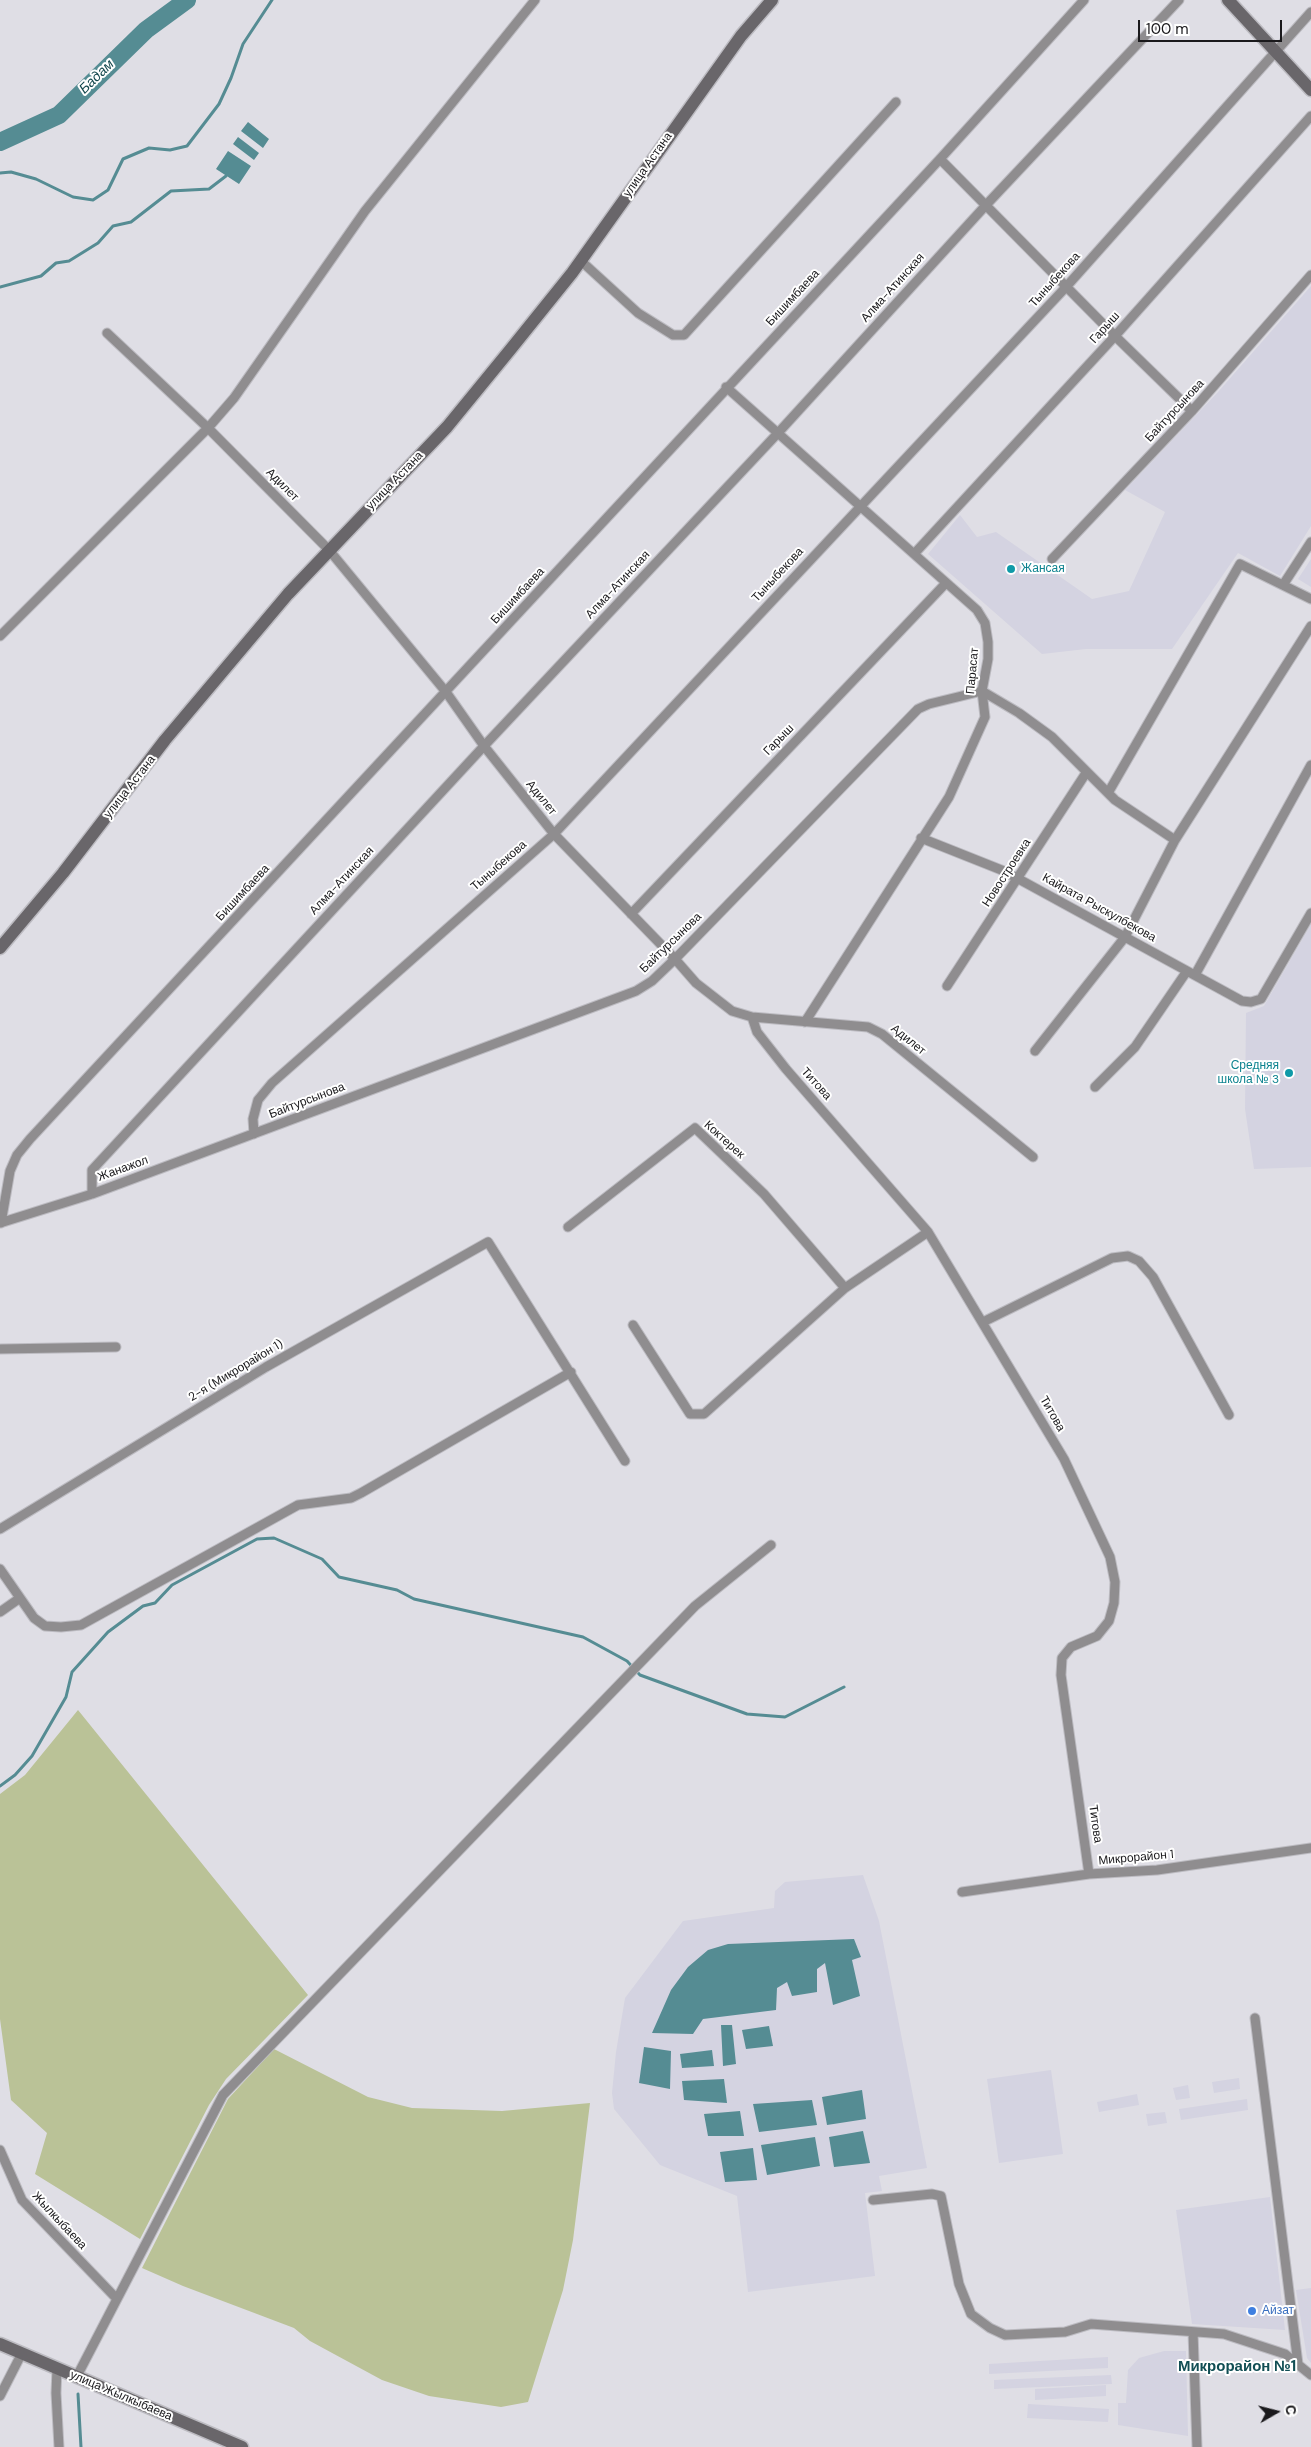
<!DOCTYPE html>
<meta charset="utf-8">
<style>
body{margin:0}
#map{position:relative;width:1311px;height:2447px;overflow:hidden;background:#dfdee5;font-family:"DM Sans",sans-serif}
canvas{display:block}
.north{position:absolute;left:1251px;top:2387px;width:50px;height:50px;-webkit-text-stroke:4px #fff;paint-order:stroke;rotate:82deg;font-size:14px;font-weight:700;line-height:20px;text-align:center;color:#1a191c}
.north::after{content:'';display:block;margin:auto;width:18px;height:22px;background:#1a191c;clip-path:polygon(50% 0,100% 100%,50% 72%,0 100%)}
.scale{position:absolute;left:1138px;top:20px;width:144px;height:22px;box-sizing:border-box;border:2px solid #1a191c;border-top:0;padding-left:6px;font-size:15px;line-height:18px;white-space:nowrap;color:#1a191c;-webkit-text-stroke:4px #fff;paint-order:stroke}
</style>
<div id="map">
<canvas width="1311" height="2447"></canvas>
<div class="north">С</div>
<div class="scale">100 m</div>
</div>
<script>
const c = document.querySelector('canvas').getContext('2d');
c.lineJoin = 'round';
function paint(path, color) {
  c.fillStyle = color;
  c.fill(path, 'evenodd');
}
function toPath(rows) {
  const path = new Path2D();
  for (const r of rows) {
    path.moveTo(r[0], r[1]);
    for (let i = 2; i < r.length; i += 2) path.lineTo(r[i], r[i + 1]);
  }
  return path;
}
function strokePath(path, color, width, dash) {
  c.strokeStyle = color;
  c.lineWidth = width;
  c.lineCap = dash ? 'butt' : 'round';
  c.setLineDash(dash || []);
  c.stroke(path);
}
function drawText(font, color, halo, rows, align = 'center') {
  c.font = font + ' "DM Sans",sans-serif';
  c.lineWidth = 4;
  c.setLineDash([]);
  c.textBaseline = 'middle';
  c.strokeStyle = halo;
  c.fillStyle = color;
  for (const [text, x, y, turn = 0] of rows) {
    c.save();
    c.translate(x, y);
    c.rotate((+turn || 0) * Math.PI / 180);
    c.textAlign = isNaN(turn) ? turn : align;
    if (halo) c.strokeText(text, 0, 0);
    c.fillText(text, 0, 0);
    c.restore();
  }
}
paint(toPath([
 [1311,286,1311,526,1280,576,1238,553,1172,649,1086,649,1042,654,928,554,960,515,977,537,996,532,1092,599,1129,591,1165,512,1125,490,1218,392],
 [1311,559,1311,587,1298,579],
 [1311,924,1311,1167,1254,1169,1245,1109,1246,1013,1264,1006],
 [863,1875,879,1921,927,2168,879,2176,882,2191,865,2193,875,2276,748,2292,737,2196,660,2165,614,2109,612,2093,616,2052,625,1998,683,1921,774,1908,775,1891,785,1882],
 [1051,2070,1063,2154,999,2163,987,2079],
 [1239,2078,1240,2089,1214,2093,1212,2082],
 [1188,2085,1190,2098,1176,2100,1173,2088],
 [1137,2094,1139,2105,1099,2112,1097,2102],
 [1247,2099,1248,2110,1181,2120,1179,2109],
 [1165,2112,1167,2123,1148,2126,1146,2114],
 [1270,2197,1285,2330,1192,2324,1176,2210],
 [1311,2288,1311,2363,1307,2358,1296,2290],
 [1164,2351,1186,2351,1188,2436,1118,2425,1118,2403,1126,2403,1128,2370,1139,2358],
 [1108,2357,1108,2368,989,2374,989,2364],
 [1111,2375,1112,2384,994,2389,994,2380],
 [1106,2385,1106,2396,1035,2400,1035,2389],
 [1028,2404,1109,2409,1108,2422,1027,2418]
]), '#d4d3e1');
paint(toPath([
 [78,1710,308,1995,226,2079,209,2105,140,2239,35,2174,47,2133,11,2100,0,2019,0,1794,25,1775],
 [274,2049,368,2097,412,2108,502,2111,590,2103,573,2240,563,2290,528,2402,501,2407,429,2396,382,2380,310,2341,294,2328,183,2286,142,2268,228,2099]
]), '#bac297');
paint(toPath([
 [248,122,269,139,263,148,241,131],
 [238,137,259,153,254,160,233,144],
 [228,151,251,166,239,184,216,169],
 [854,1939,861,1957,852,1960,860,1996,833,2005,825,1963,817,1969,817,1992,792,1996,787,1982,777,1988,776,2010,703,2019,693,2034,652,2033,671,1990,688,1967,708,1950,728,1944],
 [721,2025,732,2025,736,2064,723,2066],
 [769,2026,773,2046,746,2049,742,2030],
 [644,2047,671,2051,670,2089,639,2083],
 [712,2050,714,2066,682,2068,680,2054],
 [724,2079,727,2103,684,2100,682,2081],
 [862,2090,866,2119,827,2125,822,2097],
 [812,2100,817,2125,759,2132,753,2104],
 [740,2111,744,2136,708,2136,704,2114],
 [863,2131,870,2163,834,2167,829,2137],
 [815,2137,820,2166,767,2175,761,2145],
 [753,2148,757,2180,725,2182,720,2152]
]), '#558c93');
strokePath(toPath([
 [0,173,11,172,36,179,73,197,93,200,108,190,123,159,149,148,170,150,187,146,219,104,231,78,243,44,272,0],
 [0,287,41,276,56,263,69,261,98,243,113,226,131,222,171,191,209,189,226,176],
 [0,1786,15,1775,32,1756,66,1697,72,1672,108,1632,143,1606,155,1603,172,1585,257,1539,274,1538,322,1559,339,1577,397,1590,414,1599,583,1637,627,1661,640,1675,747,1714,785,1717,844,1687],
 [78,2394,81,2447]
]), '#558c93', 3);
strokePath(toPath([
 [0,142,59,115,146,30,187,0]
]), '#558c93', 18);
const street = toPath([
 [940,159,1115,336,1192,411],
 [580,260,638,313,673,335,684,335,896,102],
 [107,333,208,428,329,550,446,692,484,746,554,834,675,959,696,983,732,1011,752,1017,868,1027,882,1034,1033,1157],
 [726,387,977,610,985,623,988,642,988,659,982,691,985,717,949,797,805,1022],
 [914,554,1115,336,1311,116],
 [1052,559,1192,411,1311,275],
 [1283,585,1311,542],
 [0,636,208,428,234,398,365,211,535,0],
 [982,691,1019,713,1052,737,1115,800,1175,840],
 [1108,793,1240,564,1311,599],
 [921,838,1004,871,1242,1001,1251,1002,1261,999,1311,913],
 [631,914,946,583],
 [1195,975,1311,765],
 [947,986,1086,773],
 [752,1017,757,1032,786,1069,928,1232,1064,1459,1110,1557,1115,1582,1114,1603,1109,1621,1097,1636,1071,1647,1062,1658,1061,1675,1089,1874],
 [1035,1051,1125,937,1175,840,1311,626],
 [1095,1087,1135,1047,1187,971],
 [254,1134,253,1119,258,1100,272,1083,554,834,1066,287,1311,12],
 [92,1194,92,1170,484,746,778,433,987,204,1179,0],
 [0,1223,92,1194,636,991,652,981,675,959,918,709,929,704,982,691],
 [1,1223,10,1171,17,1155,30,1139,940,159,1084,0],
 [568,1227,695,1128,764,1194,845,1288],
 [983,1322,1112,1258,1128,1256,1139,1261,1153,1277,1229,1415],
 [633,1325,690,1414,704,1414,845,1288,928,1232],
 [0,1349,116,1347],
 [0,1529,266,1367,488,1242,625,1461],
 [0,1569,34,1618,45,1626,61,1627,81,1625,298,1505,351,1498,361,1493,571,1372],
 [0,1612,20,1598],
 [962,1892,1089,1874,1157,1870,1311,1848],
 [1255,2018,1298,2364],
 [0,2150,22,2200,116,2298],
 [873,2200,932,2194,941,2196,959,2284,971,2314,990,2328,1005,2335,1065,2332,1091,2324,1224,2334,1285,2354,1311,2375],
 [1193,2332,1197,2447],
 [57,2369,56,2393,59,2447],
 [76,2378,223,2095,695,1606,771,1545],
 [0,2396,22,2353]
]);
const secondary = toPath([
 [1228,0,1311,90],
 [0,948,63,873,165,740,288,594,447,427,510,350,572,273,741,36,772,0],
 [0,2344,242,2447]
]);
strokePath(street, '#bcbbc1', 11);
strokePath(secondary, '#bcbbc1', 15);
strokePath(street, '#8f8d8f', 9);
strokePath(secondary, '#69666a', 12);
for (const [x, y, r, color] of [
 [1011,569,5,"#0f9aa8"],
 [1289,1073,5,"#0f9aa8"],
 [1252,2311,5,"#3f7fe0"]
]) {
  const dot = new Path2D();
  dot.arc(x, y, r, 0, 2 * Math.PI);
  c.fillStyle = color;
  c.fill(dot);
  strokePath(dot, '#fff', 2);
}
drawText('12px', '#1a191c', '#fff', [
 ["улица Астана",648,165,-55],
 ["Тыныбекова",1055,280,-48],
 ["Алма-Атинская",893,288,-48],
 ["Бишимбаева",793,298,-47],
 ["Гарыш",1105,328,-48],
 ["Байтурсынова",1175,411,-47],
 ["улица Астана",395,481,-46],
 ["Адилет",282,485,45],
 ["Тыныбекова",778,575,-47],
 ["Алма-Атинская",618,585,-47],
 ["Бишимбаева",518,596,-47],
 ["Парасат",973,671,-85],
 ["Гарыш",779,740,-46],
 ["улица Астана",130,787,-52],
 ["Адилет",541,798,51],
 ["Тыныбекова",499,866,-41],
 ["Новостроевка",1007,873,-57],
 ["Алма-Атинская",342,881,-47],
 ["Бишимбаева",243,893,-47],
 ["Кайрата Рыскулбекова",1099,908,29],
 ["Байтурсынова",671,943,-44],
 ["Адилет",908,1040,39],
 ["Титова",816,1084,48],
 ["Байтурсынова",307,1101,-21],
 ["Коктерек",724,1140,42],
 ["Жанажол",123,1169,-20],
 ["2-я (Микрорайон 1)",236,1371,-31],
 ["Титова",1052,1414,60],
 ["Титова",1095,1824,82],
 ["Микрорайон 1",1136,1858,-5],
 ["Жылкыбаева",59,2221,47],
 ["улица Жылкыбаева",121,2396,23]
]);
drawText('12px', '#0d838f', '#fff', [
 ["Жансая",1021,569],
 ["Средняя",1279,1066,"right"],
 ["школа № 3",1279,1080,"right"]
], 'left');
drawText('12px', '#366cbe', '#fff', [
 ["Айзат",1262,2311]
], 'left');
drawText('italic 14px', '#15484e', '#fff', [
 ["Бадам",97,77,-44]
]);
drawText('bold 15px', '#114e54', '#fff', [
 ["Микрорайон №1",1237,2367]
]);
</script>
